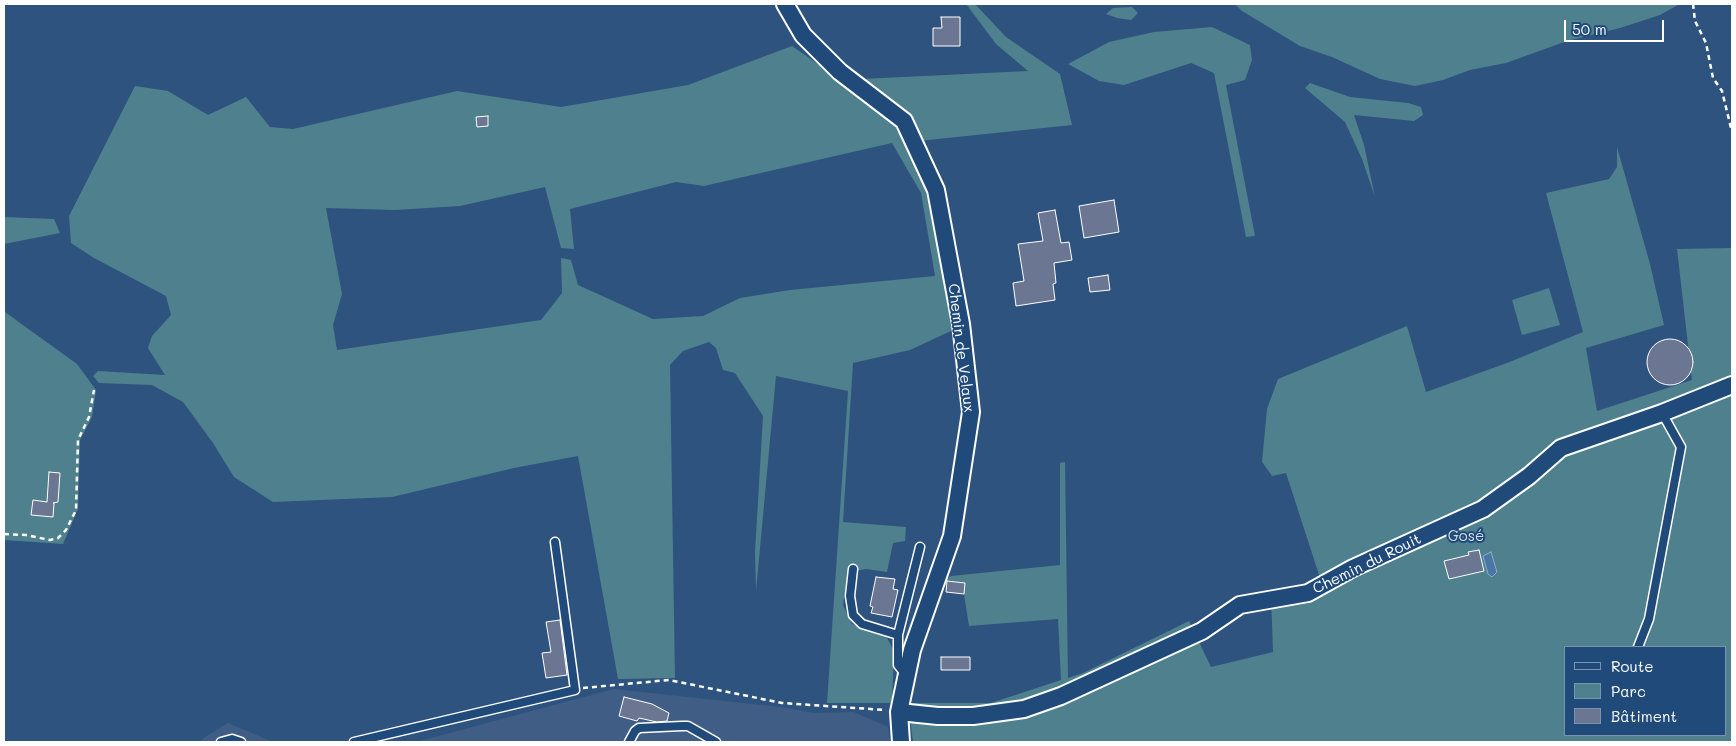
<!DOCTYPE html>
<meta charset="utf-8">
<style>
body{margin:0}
#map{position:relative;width:1736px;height:746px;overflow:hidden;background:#2e537f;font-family:Mali,sans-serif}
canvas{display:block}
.frame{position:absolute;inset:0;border:5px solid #fff;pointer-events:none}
.legend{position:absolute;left:1564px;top:646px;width:162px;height:90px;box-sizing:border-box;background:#1f4a7a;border:1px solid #7992af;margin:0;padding:6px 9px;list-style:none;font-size:15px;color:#fff}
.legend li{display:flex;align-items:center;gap:10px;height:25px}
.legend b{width:25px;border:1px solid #7992af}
.scale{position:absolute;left:1564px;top:20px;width:100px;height:22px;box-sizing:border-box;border:2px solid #fff;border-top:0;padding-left:6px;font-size:15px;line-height:18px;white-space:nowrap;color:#fff;-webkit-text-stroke:4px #1f4a7a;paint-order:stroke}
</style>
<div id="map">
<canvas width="1736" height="746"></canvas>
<div class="frame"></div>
<ul class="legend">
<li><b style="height:6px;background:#1f4a7a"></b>Route</li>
<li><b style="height:14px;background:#4e808d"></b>Parc</li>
<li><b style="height:14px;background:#6b7692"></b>Bâtiment</li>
</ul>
<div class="scale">50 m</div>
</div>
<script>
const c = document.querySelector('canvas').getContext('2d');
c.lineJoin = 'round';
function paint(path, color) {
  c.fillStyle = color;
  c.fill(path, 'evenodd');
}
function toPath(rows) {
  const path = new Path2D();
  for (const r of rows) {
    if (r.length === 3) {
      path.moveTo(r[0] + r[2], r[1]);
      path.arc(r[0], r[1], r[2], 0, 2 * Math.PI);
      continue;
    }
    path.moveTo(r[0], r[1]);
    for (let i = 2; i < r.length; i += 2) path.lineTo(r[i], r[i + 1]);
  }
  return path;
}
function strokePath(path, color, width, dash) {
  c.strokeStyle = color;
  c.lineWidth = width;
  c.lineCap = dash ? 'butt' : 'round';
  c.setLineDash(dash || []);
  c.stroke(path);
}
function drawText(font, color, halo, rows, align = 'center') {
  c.font = font + ' Mali,sans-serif';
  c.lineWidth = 4;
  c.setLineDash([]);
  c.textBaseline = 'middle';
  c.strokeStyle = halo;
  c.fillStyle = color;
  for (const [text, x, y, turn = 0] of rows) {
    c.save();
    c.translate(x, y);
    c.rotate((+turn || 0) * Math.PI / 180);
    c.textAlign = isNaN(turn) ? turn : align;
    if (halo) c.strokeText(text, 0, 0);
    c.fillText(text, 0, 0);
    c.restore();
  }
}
paint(toPath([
 [614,689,780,707,814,713,854,712,888,727,890,742,416,742],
 [228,723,273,742,200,742,205,737]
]), '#405e85');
paint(toPath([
 [966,4,975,4,1006,37,1060,74,1072,125,909,142,926,192,937,234,952,311,953,330,910,350,853,363,843,522,906,527,905,541,893,543,887,572,866,569,848,572,843,605,852,624,886,636,894,651,892,703,827,703,848,391,776,376,756,591,755,552,763,416,735,373,723,370,716,348,709,342,683,351,670,365,675,678,618,679,578,456,514,468,392,497,273,502,234,477,213,443,183,402,152,385,99,383,93,376,98,371,165,375,148,348,152,336,171,315,166,296,94,258,71,243,69,216,135,86,168,91,208,115,246,97,270,127,293,129,457,91,561,107,688,85,792,46,841,80,1028,71,996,44],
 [892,143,921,193,935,276,790,290,740,298,703,316,653,319,578,285,571,260,561,258,562,293,541,320,337,350,333,325,342,294,326,208,395,210,460,206,545,187,561,248,574,249,570,209,676,182,704,186],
 [1235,4,1706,4,1700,5,1678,5,1660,15,1620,28,1567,41,1506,63,1470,70,1443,80,1415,86,1380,79,1332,57,1300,46,1242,11],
 [1132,7,1138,13,1131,20,1117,18,1106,14,1113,8],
 [1212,27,1250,45,1252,60,1245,80,1226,85,1255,236,1246,237,1214,73,1191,63,1124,85,1099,81,1068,64,1109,42,1154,32],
 [1310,83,1350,97,1408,103,1421,107,1423,115,1414,121,1354,115,1364,145,1375,197,1362,159,1345,122,1305,88],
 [1617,147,1650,264,1664,325,1586,348,1597,411,1692,380,1677,249,1732,248,1732,742,913,742,908,703,991,703,1061,680,1058,619,969,626,964,594,965,583,945,580,951,576,1060,565,1060,463,1065,462,1068,678,1083,673,1189,621,1211,667,1273,652,1271,594,1290,590,1320,578,1286,473,1272,476,1262,462,1267,409,1278,379,1407,326,1426,392,1507,363,1583,332,1546,193,1609,179,1617,167],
 [1565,647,1725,647,1725,735,1565,735],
 [4,217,54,219,60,233,4,244],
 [1549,288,1560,325,1522,335,1512,300],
 [4,310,5,312,77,364,96,390,92,417,80,440,78,509,63,544,4,540]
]), '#4e808d');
const water = toPath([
 [1491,552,1497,572,1492,577,1488,574,1483,556,1491,552]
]);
paint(water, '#4977a5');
strokePath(water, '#92adc9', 1);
const building = toPath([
 [941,17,960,17,960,46,933,46,933,28,942,28,941,17],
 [488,116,488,126,477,127,476,117,488,116],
 [1114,200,1119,232,1084,238,1079,206,1114,200],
 [1055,210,1061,243,1069,242,1072,260,1054,263,1056,283,1053,284,1055,300,1016,306,1013,283,1024,281,1018,244,1043,241,1038,213,1055,210],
 [1108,275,1110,290,1090,292,1088,278,1108,275],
 [1670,362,23],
 [49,472,60,473,58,502,53,503,54,503,53,517,31,515,33,500,47,502,49,472],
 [1479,550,1484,571,1449,579,1444,561,1469,555,1468,552,1479,550],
 [876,577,895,579,893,589,898,590,892,617,871,613,873,607,870,606,876,577],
 [947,581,965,583,964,594,946,592,947,581],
 [560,620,567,675,546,678,542,653,551,652,546,622,560,620],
 [941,657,970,657,970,670,941,670,941,657],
 [624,697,652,704,669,713,667,721,657,722,639,718,637,721,619,716,624,697]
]);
paint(building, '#6b7692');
strokePath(building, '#fff', 1);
const service = toPath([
 [853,569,850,596,853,615,862,624,898,635,898,665,906,675],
 [898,635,920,547],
 [1638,647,1649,619,1681,447,1662,413],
 [221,742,232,739,241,742],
 [354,742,575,690,555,542],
 [629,742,635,731,639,728,682,726,688,726,716,742]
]);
const minor = toPath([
 [785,4,803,35,840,72,904,121,936,190,961,324,971,412,952,536,912,650,899,712,901,742],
 [899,712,938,716,973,716,1024,709,1061,696,1202,631,1240,605,1308,593,1353,568,1483,509,1529,476,1561,448,1662,413,1732,385]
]);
strokePath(service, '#fff', 11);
strokePath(minor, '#fff', 20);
strokePath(toPath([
 [1693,4,1695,21,1706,43,1713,78,1722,91,1732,132],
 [4,534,26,535,50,540,58,538,66,530,76,510,78,440,89,417,94,390],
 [583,688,669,680,782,703,885,710]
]), '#fff', 2.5, [5, 4]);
strokePath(service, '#1f4a7a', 8);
strokePath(minor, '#1f4a7a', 16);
drawText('15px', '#fff', '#1f4a7a', [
 ["Chemin de Velaux",961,348,83],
 ["Chemin du Rouit",1367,564,-26]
]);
drawText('15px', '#d3dfe2', '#1f4a7a', [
 ["Gosé",1466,536]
]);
</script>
